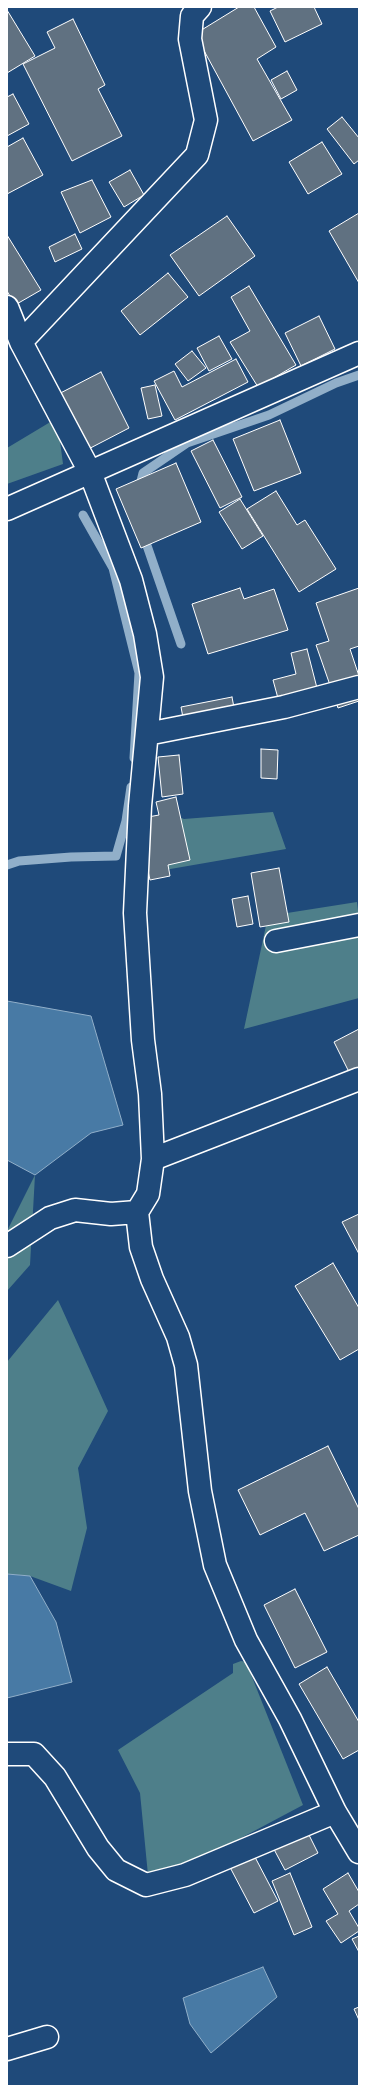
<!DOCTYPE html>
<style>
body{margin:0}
#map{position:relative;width:366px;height:2093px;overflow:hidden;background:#1f4a7a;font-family:"Balsamiq Sans",sans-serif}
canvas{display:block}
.frame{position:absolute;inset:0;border:8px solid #fff;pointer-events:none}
</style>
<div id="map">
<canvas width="366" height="2093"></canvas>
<div class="frame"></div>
</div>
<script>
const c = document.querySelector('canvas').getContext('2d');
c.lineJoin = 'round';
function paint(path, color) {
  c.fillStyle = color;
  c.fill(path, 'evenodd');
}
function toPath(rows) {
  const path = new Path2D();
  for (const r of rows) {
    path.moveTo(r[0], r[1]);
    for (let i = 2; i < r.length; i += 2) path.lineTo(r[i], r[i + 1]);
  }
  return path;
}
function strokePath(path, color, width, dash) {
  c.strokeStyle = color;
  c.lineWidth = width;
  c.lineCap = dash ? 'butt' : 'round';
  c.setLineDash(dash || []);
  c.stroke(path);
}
paint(toPath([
 [57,418,63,464,7,484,7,448],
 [273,812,286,849,153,872,168,813,184,819],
 [357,902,359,919,359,998,244,1029,268,916],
 [35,1175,30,1265,7,1291,7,1231],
 [58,1300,108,1411,78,1468,87,1528,71,1591,30,1576,7,1574,7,1362],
 [241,1661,246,1662,303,1805,209,1855,148,1875,140,1793,118,1750,233,1673,233,1664]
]), '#4e7f8a');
const water = toPath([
 [7,1001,91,1016,123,1125,91,1133,35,1175,7,1160,7,1001],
 [7,1574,30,1576,56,1622,72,1682,7,1698,7,1574],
 [263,1967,277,1997,211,2053,190,2024,183,1998,263,1967]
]);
paint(water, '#487aa5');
strokePath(water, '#91afc9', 1);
strokePath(toPath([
 [139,489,143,473,187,443,269,415,336,383,359,375],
 [83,515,113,568,139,673,134,758],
 [143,534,181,644],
 [7,865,19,861,71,857,116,856,126,821,131,787]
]), '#91afc9', 9);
const building = toPath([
 [239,7,254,7,276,47,257,59,292,120,253,141,195,34,239,7],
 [278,7,314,7,322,24,285,42,270,11,278,7],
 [7,10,35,56,7,73,7,10],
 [73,19,105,85,98,89,122,136,72,161,23,64,55,48,47,32,73,19],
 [287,71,297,90,281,99,271,80,287,71],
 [13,94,29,124,7,136,7,97,13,94],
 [342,117,359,138,359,160,354,164,327,129,342,117],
 [23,138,43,175,7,194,7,147,23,138],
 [322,142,342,174,308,194,289,162,322,142],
 [130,170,144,195,124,207,109,182,130,170],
 [92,180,111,217,80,233,61,192,92,180],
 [359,213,359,283,329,231,359,213],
 [227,216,255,256,199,296,170,255,227,216],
 [75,234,82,249,55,262,49,247,75,234],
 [7,235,41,290,15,305,7,291,7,235],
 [168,273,188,297,140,335,121,311,168,273],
 [249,286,296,365,258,387,230,342,250,331,231,297,249,286],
 [319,316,335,349,301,366,285,333,319,316],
 [219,336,232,359,209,371,197,348,219,336],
 [192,351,206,368,188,381,175,364,192,351],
 [236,359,248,382,175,420,154,381,174,371,182,387,236,359],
 [101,372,129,428,75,456,47,400,101,372],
 [155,385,162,416,148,419,141,388,155,385],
 [280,420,301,473,254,491,233,439,280,420],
 [213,440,242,497,220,508,191,451,213,440],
 [176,463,201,522,141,548,116,489,176,463],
 [276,491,297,525,305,520,336,569,299,592,247,509,276,491],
 [240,499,263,536,242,549,219,512,240,499],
 [240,588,244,599,274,589,288,630,208,654,192,604,240,588],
 [359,588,359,646,350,649,359,676,359,701,338,708,316,645,329,641,316,603,359,588],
 [307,649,318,692,279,702,273,680,296,674,291,653,307,649],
 [232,697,235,713,184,723,181,707,232,697],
 [261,749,278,750,277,779,261,778,261,749],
 [179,755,183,794,162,797,158,757,179,755],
 [176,797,190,860,168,865,170,876,150,880,137,819,159,815,156,802,176,797],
 [279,868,289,922,260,927,251,873,279,868],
 [248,896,253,924,237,927,232,899,248,896],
 [359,1029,359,1080,354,1082,334,1042,359,1029],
 [359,1214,359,1254,342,1222,359,1214],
 [333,1263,359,1308,359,1349,340,1360,295,1286,333,1263],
 [328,1446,359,1509,359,1535,324,1551,305,1513,260,1535,238,1490,328,1446],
 [295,1589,327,1652,295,1668,264,1605,295,1589],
 [327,1667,359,1722,359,1750,343,1759,299,1684,327,1667],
 [303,1823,318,1853,285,1870,269,1840,303,1823],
 [246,1840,278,1901,254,1913,222,1852,246,1840],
 [290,1873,312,1927,294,1935,272,1881,290,1873],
 [348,1873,359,1892,359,1904,349,1911,359,1928,359,1931,341,1943,326,1921,338,1914,323,1889,348,1873],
 [359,1936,359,1952,352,1939,359,1936],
 [359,2007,359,2020,354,2009,359,2007]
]);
paint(building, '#607181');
strokePath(building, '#fff', 1);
const minor = toPath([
 [7,307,21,342,90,472,131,580,145,634,152,677,140,806,135,913,143,1040,150,1094,153,1159,148,1194,137,1212,111,1214,75,1210,50,1218,7,1246],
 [21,342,197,155,206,120,190,39,192,16,200,7],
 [7,509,359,353],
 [147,734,284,707,359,687],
 [276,941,359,925],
 [153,1159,359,1079],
 [137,1212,141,1247,152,1279,178,1337,186,1365,200,1491,215,1565,246,1640,290,1719,335,1812,359,1852],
 [7,1754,34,1754,55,1777,98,1848,116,1870,146,1885,185,1875,335,1812],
 [7,2049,47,2037]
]);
strokePath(minor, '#fff', 25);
strokePath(minor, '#1f4a7a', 22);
</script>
